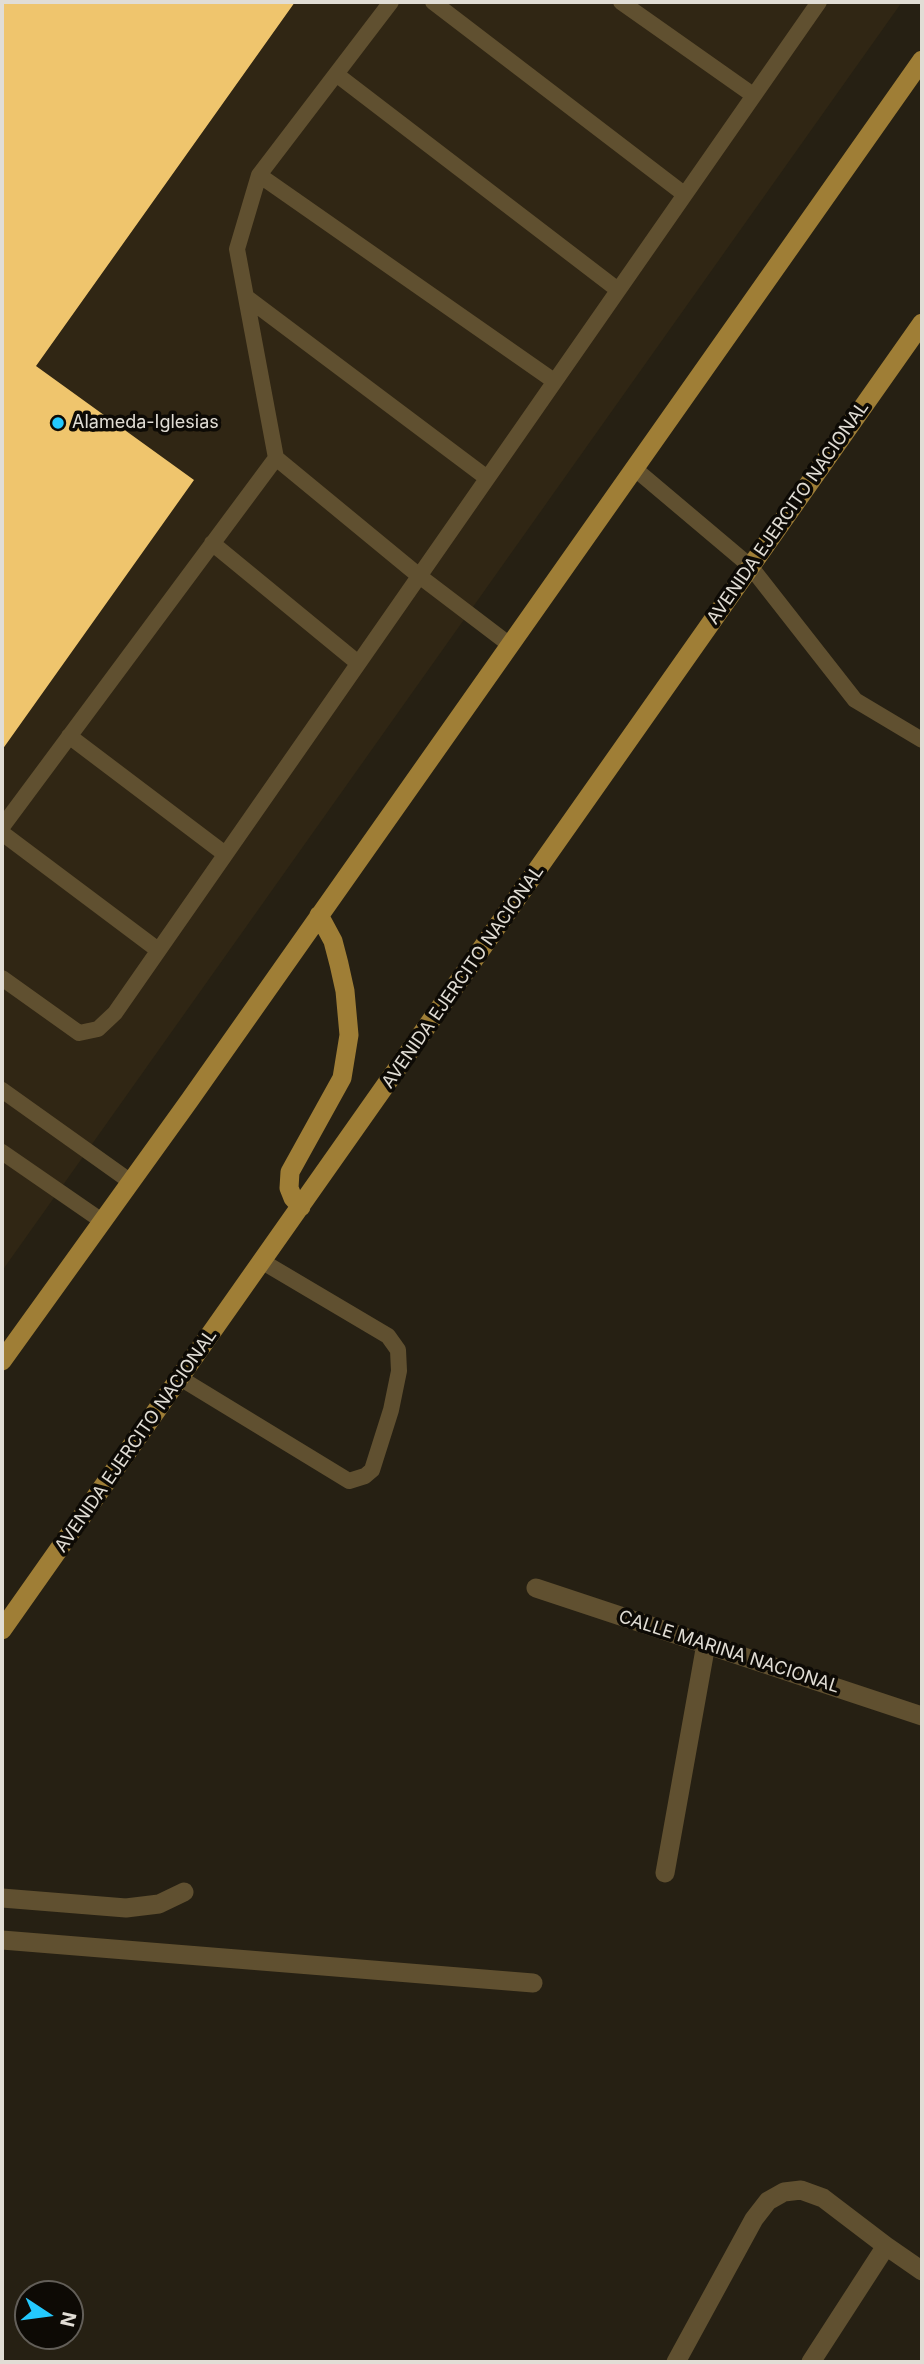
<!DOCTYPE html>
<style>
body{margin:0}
#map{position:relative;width:924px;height:2364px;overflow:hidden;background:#262013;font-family:Inter,sans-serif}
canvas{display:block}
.frame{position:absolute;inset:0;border:4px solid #e1ddd5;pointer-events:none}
.north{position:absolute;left:14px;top:2280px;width:70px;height:70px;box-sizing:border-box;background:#0d0a05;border:2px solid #625e58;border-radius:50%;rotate:103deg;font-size:19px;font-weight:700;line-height:28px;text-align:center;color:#e1ddd5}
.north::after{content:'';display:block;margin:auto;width:24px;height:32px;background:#24c9fe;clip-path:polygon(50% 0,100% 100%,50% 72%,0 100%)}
</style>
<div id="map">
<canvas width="924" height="2364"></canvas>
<div class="frame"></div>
<div class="north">N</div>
</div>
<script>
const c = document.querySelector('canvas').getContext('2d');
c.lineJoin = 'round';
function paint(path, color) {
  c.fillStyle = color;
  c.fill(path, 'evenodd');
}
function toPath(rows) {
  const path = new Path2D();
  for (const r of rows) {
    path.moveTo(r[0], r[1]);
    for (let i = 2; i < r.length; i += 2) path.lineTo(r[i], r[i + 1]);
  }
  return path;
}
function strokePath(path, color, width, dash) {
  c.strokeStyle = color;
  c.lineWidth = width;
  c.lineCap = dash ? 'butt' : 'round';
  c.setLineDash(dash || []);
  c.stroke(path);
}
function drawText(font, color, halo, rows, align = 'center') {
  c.font = font + ' Inter,sans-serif';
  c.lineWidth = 7;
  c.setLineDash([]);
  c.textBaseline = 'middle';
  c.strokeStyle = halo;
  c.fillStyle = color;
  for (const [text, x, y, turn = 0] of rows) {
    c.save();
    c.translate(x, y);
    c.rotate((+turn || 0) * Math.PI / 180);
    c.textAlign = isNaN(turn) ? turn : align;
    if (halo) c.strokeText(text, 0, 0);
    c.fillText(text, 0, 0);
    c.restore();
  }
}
paint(toPath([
 [2,2,902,2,2,1271]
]), '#302614');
paint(toPath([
 [2,2,293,2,34,366,192,480,2,747]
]), '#0007');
paint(toPath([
 [2,2,295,2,36,366,194,480,2,750]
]), '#efc56d');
strokePath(toPath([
 [433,2,684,194],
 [621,2,753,95],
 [336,74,618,290],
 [259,175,554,381],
 [246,297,487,478],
 [276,458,418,575,510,645],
 [635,469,750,566,855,700,922,740],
 [212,543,358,663],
 [69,736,225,854],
 [2,827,276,458,237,249,259,175,391,2],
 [2,833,158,950],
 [2,978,79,1033,98,1029,115,1013,819,2],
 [2,1090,131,1182],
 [2,1152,102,1221],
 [180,1378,349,1481,365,1476,372,1470,391,1410,399,1371,398,1350,388,1336,263,1262]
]), '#605030', 16);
strokePath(toPath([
 [536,1588,922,1716],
 [665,1873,706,1644],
 [2,1898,126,1908,159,1904,184,1892],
 [2,1940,533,1983],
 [676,2362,754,2219,768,2201,784,2192,801,2190,823,2198,886,2246,922,2271],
 [811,2362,886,2246]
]), '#605030', 19);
strokePath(toPath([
 [301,1207,293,1198,289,1188,290,1172,342,1078,349,1035,345,991,339,964,333,941,319,915],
 [2,1361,189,1101,922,60],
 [2,1630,922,323]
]), '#9f7e36', 19);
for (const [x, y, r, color] of [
 [58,423,7,"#24c9fe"]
]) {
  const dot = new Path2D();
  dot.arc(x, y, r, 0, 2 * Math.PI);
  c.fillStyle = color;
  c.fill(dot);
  strokePath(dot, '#0d0a05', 2.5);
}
drawText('18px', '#e1ddd5', '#0d0a05', [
 ["Alameda-Iglesias",72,423]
], 'left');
drawText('18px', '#e1ddd5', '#0d0a05', [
 ["AVENIDA EJERCITO NACIONAL",788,513,-55],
 ["AVENIDA EJERCITO NACIONAL",463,977,-55],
 ["AVENIDA EJERCITO NACIONAL",136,1441,-55],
 ["CALLE MARINA NACIONAL",729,1652,18]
]);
</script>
